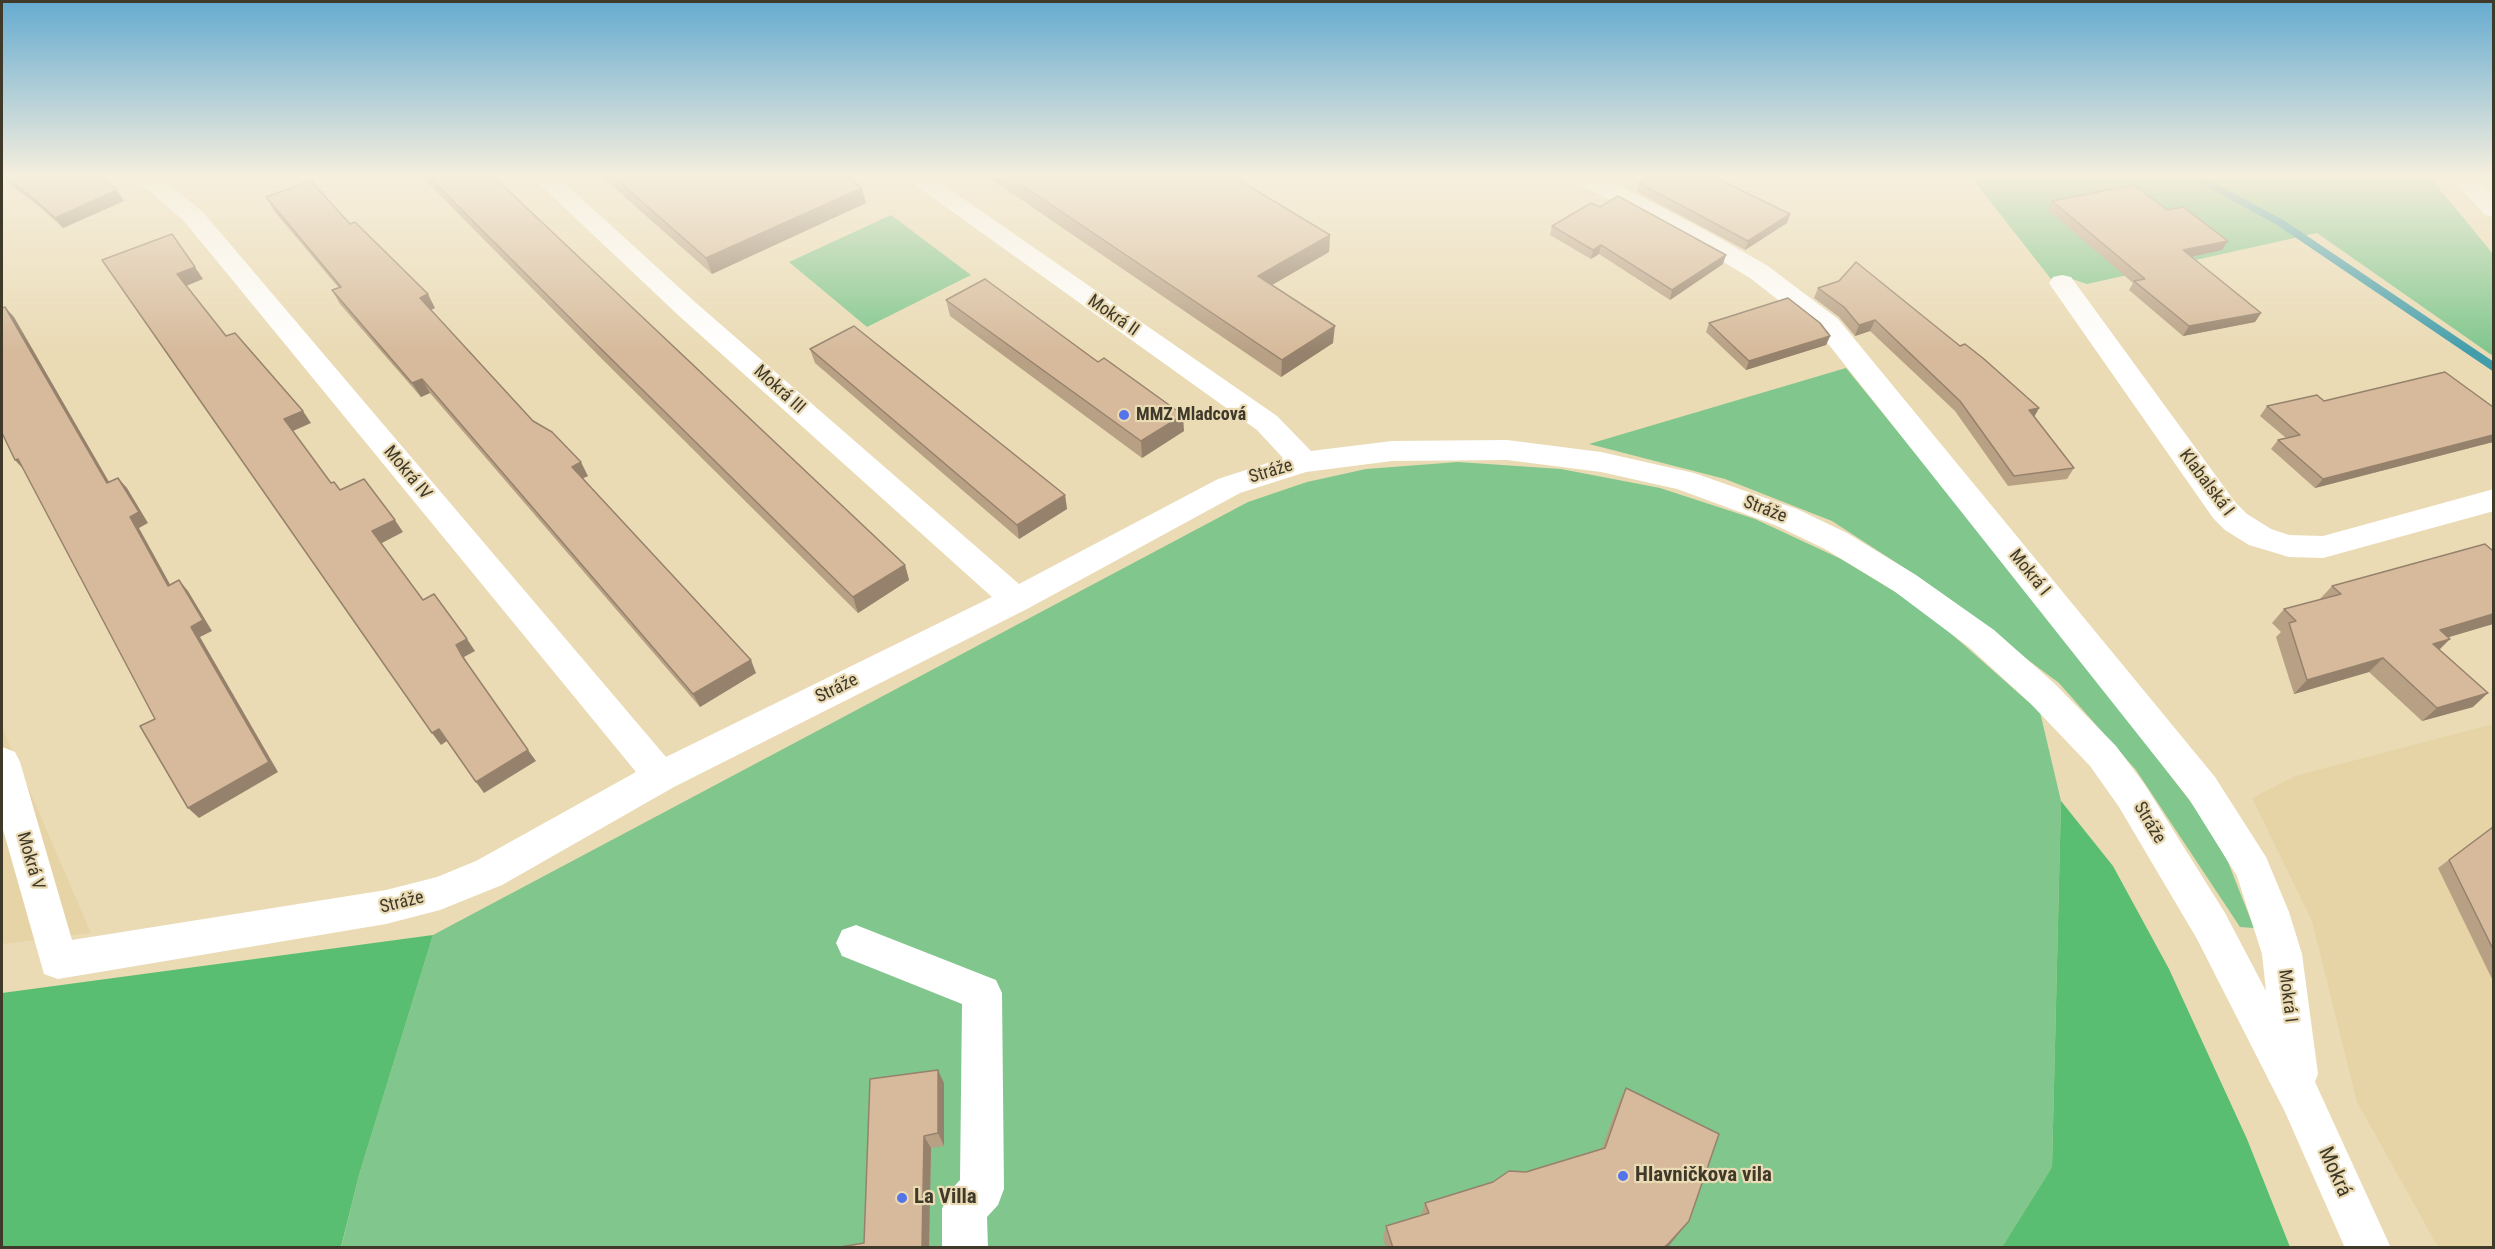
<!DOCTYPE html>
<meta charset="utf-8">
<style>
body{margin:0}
#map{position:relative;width:2495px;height:1249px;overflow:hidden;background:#eadbb5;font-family:"Roboto Condensed",sans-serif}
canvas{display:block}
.frame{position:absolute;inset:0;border:3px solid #3f392a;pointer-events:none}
</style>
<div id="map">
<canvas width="2495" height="1249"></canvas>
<div class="frame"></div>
</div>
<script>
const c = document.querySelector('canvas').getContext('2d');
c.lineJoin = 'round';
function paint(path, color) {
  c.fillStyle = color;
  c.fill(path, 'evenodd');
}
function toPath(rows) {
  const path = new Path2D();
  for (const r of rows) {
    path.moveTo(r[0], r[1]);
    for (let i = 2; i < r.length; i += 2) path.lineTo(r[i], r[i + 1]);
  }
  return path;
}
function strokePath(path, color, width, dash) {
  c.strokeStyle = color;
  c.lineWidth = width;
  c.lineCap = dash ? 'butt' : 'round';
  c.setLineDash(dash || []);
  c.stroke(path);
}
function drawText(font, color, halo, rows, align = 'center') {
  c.font = font + ' "Roboto Condensed",sans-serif';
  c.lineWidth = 4.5;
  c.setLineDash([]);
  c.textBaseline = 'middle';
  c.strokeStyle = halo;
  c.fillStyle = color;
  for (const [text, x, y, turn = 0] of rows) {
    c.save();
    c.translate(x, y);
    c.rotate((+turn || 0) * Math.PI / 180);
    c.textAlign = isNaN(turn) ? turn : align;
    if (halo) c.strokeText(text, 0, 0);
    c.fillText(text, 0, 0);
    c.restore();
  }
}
paint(toPath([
 [2493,724,2493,1247,2438,1247,2357,1102,2312,921,2252,798,2295,776],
 [2,727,91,933,2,944]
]), '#e6d4a6');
paint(toPath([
 [1971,177,2430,177,2493,254,2493,356,2317,233,2087,284,2072,279,2051,279],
 [891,215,971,275,867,327,789,262],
 [1846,368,2056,626,2203,818,2228,862,2254,928,2240,927,2136,770,2059,683,1906,569,1832,521,1725,479,1589,444],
 [1458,462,1561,469,1660,488,1755,519,1841,559,1922,608,2040,712,2061,801,2052,1167,2002,1247,341,1248,359,1175,433,935,1248,502,1307,482,1366,469]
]), '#80c68d');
paint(toPath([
 [2061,801,2113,866,2169,969,2247,1139,2290,1247,2002,1247,2052,1167],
 [433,935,359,1175,341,1247,2,1247,2,993]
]), '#59be71');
paint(toPath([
 [2189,177,2203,177,2285,221,2494,362,2494,372,2277,225,2189,177]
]), '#429dab');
paint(toPath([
 [133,177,160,177,202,211,666,757,992,597,677,314,532,177,558,177,695,302,1019,584,1218,479,1283,458,1257,430,904,177,932,177,1277,416,1311,451,1392,441,1507,440,1601,452,1694,473,1797,509,1847,533,1916,575,1994,630,2055,684,2116,746,2145,785,2225,913,2266,991,2262,954,2237,876,2189,799,1818,331,1750,278,1687,240,1576,182,1572,177,1603,177,1705,230,1768,266,1838,319,2215,777,2266,857,2289,912,2302,954,2318,1074,2315,1082,2391,1248,2345,1248,2285,1112,2197,939,2119,807,2090,766,2031,704,1970,648,1894,591,1825,549,1775,525,1677,489,1601,472,1507,460,1392,461,1306,472,1240,493,1027,609,674,787,502,885,440,910,386,924,58,979,44,974,2,826,2,747,15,752,20,762,72,940,386,890,437,877,476,861,636,772,184,221,133,177],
 [2450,177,2476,177,2494,195,2494,217,2485,215,2450,177],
 [2062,275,2071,277,2235,502,2247,514,2271,529,2289,535,2323,536,2494,489,2494,511,2323,558,2289,557,2249,545,2225,530,2213,518,2053,289,2049,283,2053,277,2062,275],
 [856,925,996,980,1002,993,1004,1189,998,1205,987,1217,988,1248,942,1248,942,1209,948,1193,960,1180,962,1004,842,956,836,943,842,930,856,925]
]), '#fff');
paint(toPath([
 [2,177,104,177,103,178,124,201,63,228,41,208,2,179],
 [422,177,494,177,905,565,909,580,858,613,604,361],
 [602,177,849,177,866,203,712,274],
 [988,177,1234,177,1330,235,1329,252,1272,285,1333,343,1281,377],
 [1639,183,1790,214,1787,223,1745,250,1637,192],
 [266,197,350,224,435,308,431,310,533,421,588,476,583,478,756,673,700,707,430,393,421,397,340,304,332,290,339,288,274,211],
 [2052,201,2167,210,2222,250,2191,257,2261,313,2255,322,2183,336,2129,290,2133,283,2048,210],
 [1552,226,1723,264,1670,300,1599,254,1591,259,1550,235],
 [1818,288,2039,408,2034,417,2074,468,2067,479,2008,486,1955,411,1870,331,1855,336,1839,317,1814,298],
 [946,300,1184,431,1142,458,950,316],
 [1709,323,1830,336,1826,345,1746,370,1706,332],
 [810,349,1065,495,1067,509,1019,539,815,363],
 [2324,401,2493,407,2493,442,2315,488,2271,449,2278,440,2286,438,2260,416,2267,406],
 [2493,551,2493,624,2448,637,2439,649,2473,707,2422,721,2369,672,2294,694,2276,637,2281,632,2272,623,2284,609,2319,600,2332,586],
 [2493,827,2493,981,2438,868],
 [944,1083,944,1146,931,1148,929,1248,834,1248,864,1243],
 [1626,1088,1679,1233,1667,1248,1386,1248,1383,1238,1386,1226,1421,1215,1425,1203,1602,1148,1619,1102]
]), '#b8a085');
paint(toPath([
 [862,188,866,203,712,274,706,258],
 [117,190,124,201,63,228,55,218],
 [1790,214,1787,223,1745,250,1748,241],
 [1330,235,1329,252,1258,293,1258,276],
 [2228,241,2222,250,2177,260,2183,250],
 [1601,245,1599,254,1591,259,1593,250],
 [1726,255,1723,264,1670,300,1672,290],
 [195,267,203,279,186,286,177,274],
 [428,294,435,308,428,311,420,298],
 [5,307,14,317,116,494,107,483],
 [2261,313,2255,322,2183,336,2189,326],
 [1875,320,1870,331,1855,336,1859,325],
 [1335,326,1333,343,1281,377,1282,360],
 [1830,336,1826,345,1746,370,1749,361],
 [422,379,430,393,421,397,412,383],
 [2039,408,2033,419,2029,410],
 [303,411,311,423,293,431,284,419],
 [1183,415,1184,431,1142,458,1141,441],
 [2493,435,2493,442,2315,488,2323,479],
 [18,459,25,471,15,460],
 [581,462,588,476,579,480,572,467],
 [118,478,127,488,148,523,139,528,177,597,168,586,130,517],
 [1065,495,1067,509,1019,539,1017,525],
 [395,520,403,532,380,544,372,531],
 [905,565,909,580,858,613,853,597],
 [179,580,188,591,212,631,200,637,278,772,199,818,188,808,191,627],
 [2493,614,2493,624,2426,644,2440,630],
 [467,639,475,651,464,657,470,668,462,656,456,645],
 [2450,639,2436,653,2433,644],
 [2383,658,2369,672,2294,694,2307,680],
 [751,660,756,673,700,707,693,694],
 [2488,693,2473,707,2422,721,2437,708],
 [439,729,447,741,441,745,432,733],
 [528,750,536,761,484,793,476,782],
 [938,1070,944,1083,944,1146,938,1133],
 [924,1136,931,1148,929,1248,922,1248],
 [1689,1221,1667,1248,1663,1248]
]), '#96826c');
const building = toPath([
 [5,177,102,177,117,190,55,218,33,198,5,177],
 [429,177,494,177,905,565,853,597,597,345,429,177],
 [614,177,849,177,862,188,706,258,614,177],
 [1010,177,1234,177,1330,235,1258,276,1335,326,1282,360,1010,177],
 [1649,177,1714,177,1790,214,1748,241,1639,183,1649,177],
 [311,181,350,224,355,222,428,294,420,298,533,421,552,432,581,462,572,467,751,660,693,694,422,379,412,383,332,290,341,287,266,197,311,181],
 [2134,185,2167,210,2183,207,2228,241,2183,250,2261,313,2189,326,2134,281,2145,279,2052,201,2134,185],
 [1618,196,1726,255,1672,290,1601,245,1593,250,1552,226,1591,203,1600,207,1618,196],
 [172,234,195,267,177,274,226,336,235,333,303,411,284,419,331,483,334,482,340,490,364,479,395,520,372,531,423,600,434,594,467,639,456,645,462,656,528,750,476,782,439,729,432,733,102,260,172,234],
 [1856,262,1960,346,1965,344,1984,359,2039,408,2029,410,2074,468,2014,476,1960,401,1875,320,1859,325,1844,307,1818,288,1839,281,1856,262],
 [985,279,1098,362,1104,358,1183,415,1141,441,946,300,985,279],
 [1788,298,1820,323,1830,336,1749,361,1709,323,1788,298],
 [5,307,107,483,118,478,139,512,130,517,168,586,179,580,203,620,191,627,269,762,188,808,140,726,155,719,18,459,15,460,2,433,2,308,5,307],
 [854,326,1065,495,1017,525,810,349,854,326],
 [2445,372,2493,407,2493,435,2323,479,2278,440,2300,435,2267,406,2317,395,2324,401,2445,372],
 [2485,544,2493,551,2493,614,2440,630,2450,639,2433,644,2488,693,2437,708,2383,658,2307,680,2289,623,2296,621,2284,609,2341,594,2332,586,2485,544],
 [2493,827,2493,949,2449,860,2493,827],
 [938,1070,938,1133,924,1136,922,1248,834,1248,864,1243,870,1079,938,1070],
 [1626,1088,1719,1134,1689,1221,1669,1243,1663,1248,1393,1248,1386,1226,1429,1213,1425,1203,1493,1182,1509,1171,1526,1172,1605,1148,1626,1088]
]);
paint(building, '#d6ba9b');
strokePath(building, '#96826c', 1.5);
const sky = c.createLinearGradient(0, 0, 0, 352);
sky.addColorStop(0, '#65abd0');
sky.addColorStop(0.5, '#f6efde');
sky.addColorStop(1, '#f6efde00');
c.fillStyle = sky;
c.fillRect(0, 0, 2495, 352);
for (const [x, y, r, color] of [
 [1124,415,6,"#5574e9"],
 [1623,1176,6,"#5574e9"],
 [902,1198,6,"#5574e9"]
]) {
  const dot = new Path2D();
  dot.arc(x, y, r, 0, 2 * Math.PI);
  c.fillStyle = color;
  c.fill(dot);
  strokePath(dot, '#eadbb5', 2);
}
drawText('18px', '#3f392a', '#eadbb5', [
 ["Mokrá II",1113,316,35],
 ["Mokrá III",779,390,42],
 ["Stráže",1271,472,-17],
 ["Mokrá IV",407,473,50],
 ["Klabalská I",2206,483,53],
 ["Stráže",1765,510,21],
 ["Mokrá I",2029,573,51],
 ["Stráže",837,689,-26],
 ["Stráže",2149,823,59],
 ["Mokrá V",30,861,74],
 ["Stráže",402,903,-14],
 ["Mokrá I",2287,996,83]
]);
drawText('bold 18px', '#3f392a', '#eadbb5', [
 ["MMZ Mladcová",1136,415]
], 'left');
drawText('21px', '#3f392a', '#eadbb5', [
 ["Mokrá",2334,1172,66]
]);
drawText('bold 21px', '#3f392a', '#eadbb5', [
 ["Hlavničkova vila",1635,1176],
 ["La Villa",914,1198]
], 'left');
</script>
